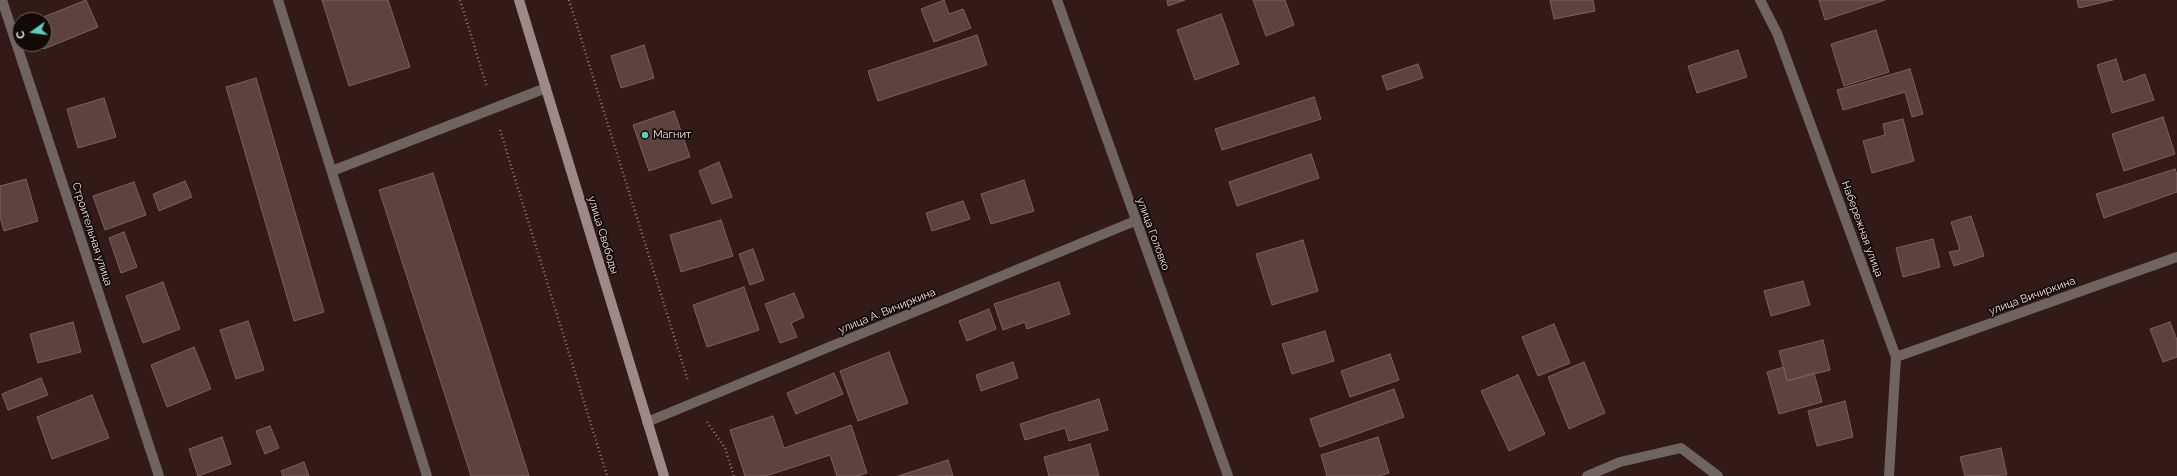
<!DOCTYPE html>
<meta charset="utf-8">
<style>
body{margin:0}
#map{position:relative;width:2177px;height:476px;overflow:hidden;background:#321b17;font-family:Raleway,sans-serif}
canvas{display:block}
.north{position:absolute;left:12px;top:12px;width:40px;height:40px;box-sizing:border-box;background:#130907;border:1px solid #6d605e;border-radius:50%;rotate:256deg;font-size:11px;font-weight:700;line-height:16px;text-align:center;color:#f4e3e0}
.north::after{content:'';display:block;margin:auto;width:14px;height:18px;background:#5bcebc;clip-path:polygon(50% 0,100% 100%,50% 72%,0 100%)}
</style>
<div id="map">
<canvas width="2177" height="476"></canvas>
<div class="north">С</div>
</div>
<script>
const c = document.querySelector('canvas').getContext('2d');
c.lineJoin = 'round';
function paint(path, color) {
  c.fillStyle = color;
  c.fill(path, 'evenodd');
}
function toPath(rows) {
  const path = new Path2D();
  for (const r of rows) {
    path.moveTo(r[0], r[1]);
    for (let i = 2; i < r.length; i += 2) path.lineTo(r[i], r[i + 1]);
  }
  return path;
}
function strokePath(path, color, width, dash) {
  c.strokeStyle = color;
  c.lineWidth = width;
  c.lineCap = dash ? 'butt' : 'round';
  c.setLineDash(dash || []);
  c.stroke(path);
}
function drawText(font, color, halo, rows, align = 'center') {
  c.font = font + ' Raleway,sans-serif';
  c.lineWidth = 3.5;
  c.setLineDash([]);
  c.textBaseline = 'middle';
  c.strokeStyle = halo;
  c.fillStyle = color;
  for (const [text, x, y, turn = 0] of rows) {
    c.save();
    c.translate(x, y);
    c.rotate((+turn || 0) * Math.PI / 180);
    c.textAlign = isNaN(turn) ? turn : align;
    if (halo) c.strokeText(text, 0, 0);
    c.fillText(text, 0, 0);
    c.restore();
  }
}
const building = toPath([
 [86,0,98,27,44,49,42,44,44,44,44,20,36,20,86,0],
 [322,0,388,0,410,67,349,86,322,0],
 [944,0,949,14,963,9,971,28,934,42,921,9,944,0],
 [1167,0,1185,0,1168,6,1167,0],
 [1253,0,1285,0,1294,25,1266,36,1253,0],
 [1550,0,1593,0,1595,11,1554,19,1550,0],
 [1819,0,1885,0,1825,20,1819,0],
 [2077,0,2113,0,2079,8,2077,0],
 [1221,14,1239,64,1195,80,1177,30,1221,14],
 [1876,30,1889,72,1844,86,1831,44,1876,30],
 [977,35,987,65,878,101,868,71,977,35],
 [644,45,654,78,621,88,611,56,644,45],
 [1738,50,1747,77,1697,93,1688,66,1738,50],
 [2116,59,2123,82,2145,74,2154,100,2112,113,2097,65,2116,59],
 [1418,64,1423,78,1387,90,1382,76,1418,64],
 [1910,69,1923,114,1912,117,1905,92,1843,110,1837,90,1910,69],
 [256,78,324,312,294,321,226,87,256,78],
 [1314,97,1321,119,1222,150,1215,129,1314,97],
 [104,98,116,137,78,148,67,109,104,98],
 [674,111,690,157,649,171,633,125,674,111],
 [2163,117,2175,154,2124,171,2112,134,2163,117],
 [1903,119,1914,161,1872,173,1863,141,1885,135,1883,124,1903,119],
 [1311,154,1319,178,1237,206,1229,182,1311,154],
 [719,162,732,197,712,204,699,171,719,162],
 [2175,169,2177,175,2177,192,2104,218,2096,194,2175,169],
 [433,173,529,476,471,476,379,190,433,173],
 [26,179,38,221,4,231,0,217,0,186,26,179],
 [1024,180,1034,211,991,224,981,194,1024,180],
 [185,181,192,197,159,211,153,194,185,181],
 [134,182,146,215,105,230,93,196,134,182],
 [963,201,970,219,932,231,926,213,963,201],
 [1971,216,1984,256,1954,266,1949,252,1960,250,1951,222,1971,216],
 [721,220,733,256,681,272,670,235,721,220],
 [124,232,137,267,121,273,109,238,124,232],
 [1933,239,1940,267,1903,277,1896,248,1933,239],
 [1303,240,1318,291,1272,305,1256,254,1303,240],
 [753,249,764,280,750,285,739,254,753,249],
 [1803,281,1810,305,1771,316,1764,291,1803,281],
 [163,282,180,329,143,343,126,296,163,282],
 [1059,282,1070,314,1027,329,1025,322,1003,330,994,304,1059,282],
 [744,287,759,330,707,347,693,305,744,287],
 [794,293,804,317,791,323,797,337,780,343,765,304,794,293],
 [989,309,996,329,967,341,959,321,989,309],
 [248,321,264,370,236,379,220,330,248,321],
 [73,322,81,352,38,363,30,334,73,322],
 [2170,322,2177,340,2177,357,2163,362,2150,329,2170,322],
 [1554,324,1570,363,1538,376,1522,337,1554,324],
 [1325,331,1334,361,1292,374,1282,344,1325,331],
 [1823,340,1830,370,1787,381,1779,351,1823,340],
 [194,347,211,389,167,407,151,365,194,347],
 [889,352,908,403,858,421,840,371,889,352],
 [1390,354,1399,380,1350,397,1341,371,1390,354],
 [1013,362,1018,378,981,391,976,375,1013,362],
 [1584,362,1605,413,1569,429,1548,377,1584,362],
 [1784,367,1787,381,1814,373,1822,402,1779,414,1767,372,1784,367],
 [834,373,843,394,796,414,787,393,834,373],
 [1518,375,1545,434,1509,451,1481,391,1518,375],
 [41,378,48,395,8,410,2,394,41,378],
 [1394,389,1404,417,1320,447,1310,419,1394,389],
 [92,395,109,438,52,459,37,417,92,395],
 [1099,399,1108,430,1069,441,1065,428,1025,440,1020,424,1099,399],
 [1845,401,1853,437,1817,446,1808,411,1845,401],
 [773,416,784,448,851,425,867,473,858,476,837,476,830,455,766,476,745,476,730,430,773,416],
 [270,426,279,448,265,454,256,431,270,426],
 [222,437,231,464,198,476,189,449,222,437],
 [1378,437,1389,473,1379,476,1327,476,1321,455,1378,437],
 [1090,444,1099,476,1049,476,1044,457,1090,444],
 [2001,448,2007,475,1965,476,1960,457,2001,448],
 [948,460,953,476,898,476,948,460],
 [304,462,309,476,283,476,281,471,304,462]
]);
paint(building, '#5c433e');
strokePath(building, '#7c605b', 1);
strokePath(toPath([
 [460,0,487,87],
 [569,0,688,381],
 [500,130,607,476],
 [707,422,725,448,734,476]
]), '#8c7874', 2.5, [1, 3]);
strokePath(toPath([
 [278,0,427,476],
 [332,171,546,88]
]), '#706461', 10);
strokePath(toPath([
 [2,0,159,476],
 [1057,0,1228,476],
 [1760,0,1777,33,1896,357,1889,476],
 [1896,357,2177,257],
 [647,422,1135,221],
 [1587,476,1620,462,1681,448,1718,476]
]), '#706461', 10);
strokePath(toPath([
 [519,0,664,476]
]), '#9d8985', 10);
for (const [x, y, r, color] of [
 [645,135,4,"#5bcebc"]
]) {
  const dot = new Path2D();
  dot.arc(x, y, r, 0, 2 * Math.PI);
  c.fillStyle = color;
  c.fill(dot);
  strokePath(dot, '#130907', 1.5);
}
drawText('11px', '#f4e3e0', '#130907', [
 ["Магнит",653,135]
], 'left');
drawText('11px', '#f4e3e0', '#130907', [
 ["Набережная улица",1862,229,70],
 ["Строительная улица",92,234,72],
 ["улица Головко",1153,234,70],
 ["улица Свободы",603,235,73],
 ["улица Вичиркина",2032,296,-20],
 ["улица А. Вичиркина",887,311,-22]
]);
</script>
